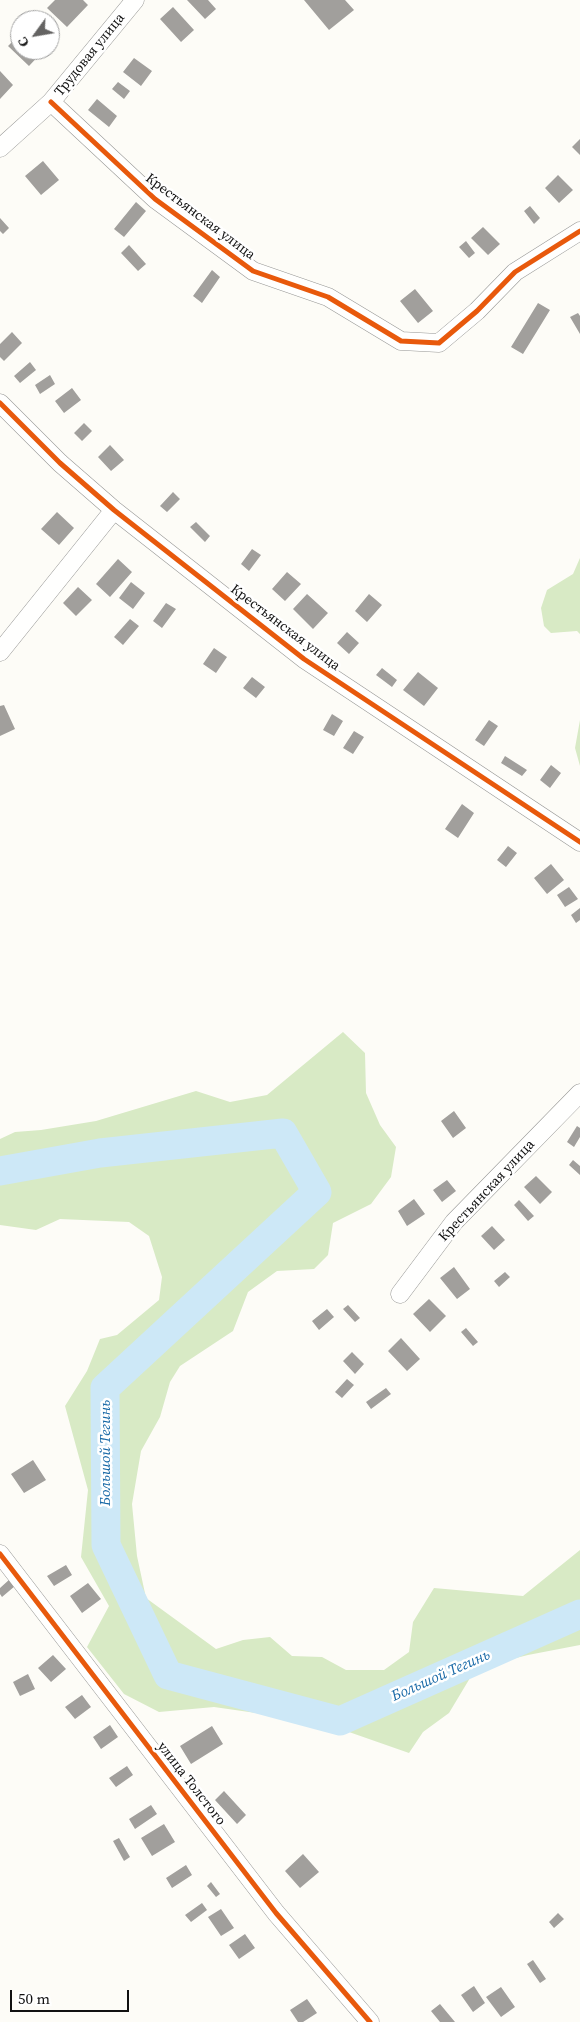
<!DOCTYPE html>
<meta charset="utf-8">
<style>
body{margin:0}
#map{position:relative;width:580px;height:2022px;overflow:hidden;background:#fdfcf7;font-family:"Source Serif 4",serif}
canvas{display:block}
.north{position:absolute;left:10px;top:10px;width:50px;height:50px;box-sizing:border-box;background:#fff;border:1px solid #a0a0a0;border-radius:50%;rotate:238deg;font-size:14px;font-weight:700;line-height:20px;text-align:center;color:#111}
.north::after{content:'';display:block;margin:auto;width:18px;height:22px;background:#646362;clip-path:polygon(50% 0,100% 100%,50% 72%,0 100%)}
.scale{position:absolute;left:10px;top:1990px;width:119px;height:22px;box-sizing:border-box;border:2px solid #111;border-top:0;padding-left:6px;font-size:15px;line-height:18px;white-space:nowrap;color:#111;-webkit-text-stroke:4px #fff;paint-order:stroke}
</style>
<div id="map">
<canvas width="580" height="2022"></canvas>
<div class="north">С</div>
<div class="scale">50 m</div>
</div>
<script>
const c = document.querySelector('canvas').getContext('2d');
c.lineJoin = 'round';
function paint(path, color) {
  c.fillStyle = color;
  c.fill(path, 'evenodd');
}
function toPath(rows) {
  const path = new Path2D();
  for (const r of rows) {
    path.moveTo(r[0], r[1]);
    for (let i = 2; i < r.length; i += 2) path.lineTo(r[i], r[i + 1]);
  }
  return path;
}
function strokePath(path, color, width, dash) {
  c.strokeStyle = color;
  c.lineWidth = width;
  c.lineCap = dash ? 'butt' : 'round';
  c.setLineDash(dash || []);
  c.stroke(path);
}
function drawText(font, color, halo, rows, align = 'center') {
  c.font = font + ' "Source Serif 4",serif';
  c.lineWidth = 5;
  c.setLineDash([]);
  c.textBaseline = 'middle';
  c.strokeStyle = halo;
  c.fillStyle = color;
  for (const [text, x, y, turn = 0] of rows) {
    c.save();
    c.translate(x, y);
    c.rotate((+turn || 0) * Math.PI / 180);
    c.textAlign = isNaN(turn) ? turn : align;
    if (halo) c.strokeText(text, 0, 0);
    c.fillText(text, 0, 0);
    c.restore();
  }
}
paint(toPath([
 [580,558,580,634,577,631,551,633,544,626,541,608,547,590,573,574],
 [580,720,580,766,575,748],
 [343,1032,365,1053,366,1093,380,1125,396,1147,391,1177,371,1204,333,1223,328,1255,314,1269,277,1271,248,1292,233,1331,180,1366,170,1382,160,1417,141,1451,132,1504,137,1556,146,1598,216,1649,243,1640,270,1637,292,1656,322,1657,346,1670,384,1670,409,1652,413,1622,434,1588,523,1596,580,1550,580,1645,528,1655,476,1668,449,1713,423,1732,409,1753,349,1732,256,1713,214,1707,159,1712,124,1694,87,1647,109,1606,81,1557,88,1490,65,1406,87,1371,100,1339,117,1335,159,1300,162,1277,149,1236,129,1222,60,1219,36,1230,0,1225,0,1139,15,1132,41,1130,96,1121,196,1091,230,1102,267,1095]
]), '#d8eac5');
strokePath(toPath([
 [0,1171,100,1153,283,1133,317,1192,105,1388,106,1545,168,1675,340,1721,580,1614]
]), '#cde8f7', 29);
paint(toPath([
 [55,0,83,0,88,5,67,27,47,8],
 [187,0,208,0,216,9,205,19],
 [304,0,345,0,354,10,329,30],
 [173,7,194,30,181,42,160,19],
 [20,34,20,50,44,50,29,66,8,46],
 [134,58,152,71,141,86,123,72],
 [0,71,13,85,0,99],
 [118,82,130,91,124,99,112,89],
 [97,99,117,116,109,127,88,110],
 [580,139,580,155,572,147],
 [43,161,59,180,41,195,25,176],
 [558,175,573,190,559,203,545,188],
 [136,202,146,211,124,237,114,229],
 [530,206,540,218,534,224,524,211],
 [0,218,9,228,3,234,0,231],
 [483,227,500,244,488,255,471,238],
 [466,241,475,253,469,258,459,247],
 [129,245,146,264,138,271,121,253],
 [212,270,220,277,202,303,193,296],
 [415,289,433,311,418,323,400,301],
 [538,303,550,310,523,354,511,347],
 [578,313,580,316,580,334,570,317],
 [12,332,22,343,4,361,0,357,0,344],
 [30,362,36,370,20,383,14,376],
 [50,375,55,384,40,394,35,385],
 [72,388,81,400,64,413,55,401],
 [84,423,92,431,82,441,74,433],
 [110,445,124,460,111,471,98,457],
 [173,492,180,499,167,512,160,506],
 [57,512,74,528,59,545,41,529],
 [196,522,210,536,205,542,190,527],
 [252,549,261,555,249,571,241,564],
 [118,559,132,572,110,597,96,584],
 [287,572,301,584,285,601,272,589],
 [131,582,145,593,133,609,119,598],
 [78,587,92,600,76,616,63,603],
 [307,594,328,613,313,629,293,609],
 [369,594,382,605,367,622,355,611],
 [166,603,176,609,162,628,153,621],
 [130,619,139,626,123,645,114,637],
 [347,632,359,643,349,654,337,643],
 [214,648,227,657,216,673,203,664],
 [382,668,397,680,392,687,376,675],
 [418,672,438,688,424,706,403,690],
 [252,677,265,687,256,698,243,688],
 [4,705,15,729,0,736,0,706],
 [332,714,343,721,334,736,323,730],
 [489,720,498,726,484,746,475,740],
 [354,731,364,737,353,754,343,748],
 [505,756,527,770,522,776,501,763],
 [551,765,561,773,550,788,540,780],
 [462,804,474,813,458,838,445,829],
 [508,846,517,853,506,867,497,860],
 [551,864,564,880,547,894,534,878],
 [569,887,578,899,565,907,557,895],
 [580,908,580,920,576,923,571,915],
 [454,1111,466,1128,453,1138,441,1121],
 [577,1126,580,1128,580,1137,574,1147,567,1142],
 [573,1160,580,1166,580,1175,569,1165],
 [536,1176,552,1192,540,1204,524,1187],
 [447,1180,456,1191,442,1202,433,1190],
 [414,1199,425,1214,407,1226,398,1211],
 [519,1200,534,1216,528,1221,514,1205],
 [492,1226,505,1240,494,1250,481,1236],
 [454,1267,470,1289,457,1299,440,1278],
 [505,1272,510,1277,499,1287,494,1281],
 [429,1299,446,1316,430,1332,413,1314],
 [348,1305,360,1318,355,1322,343,1309],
 [327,1309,334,1317,319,1330,312,1321],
 [466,1328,478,1342,473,1346,461,1332],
 [401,1338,420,1359,407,1371,388,1351],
 [352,1352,364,1364,355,1374,343,1361],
 [347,1379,354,1385,342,1398,335,1392],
 [386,1388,391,1394,371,1409,366,1402],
 [33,1460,46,1480,24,1493,11,1474],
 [66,1565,72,1575,54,1586,47,1576],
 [10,1579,15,1586,2,1597,0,1594,0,1588],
 [88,1583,101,1599,82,1613,70,1596],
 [53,1655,66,1669,51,1682,38,1668],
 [28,1674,35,1689,20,1696,13,1682],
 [82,1695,91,1707,75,1719,65,1707],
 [110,1725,118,1737,101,1749,93,1737],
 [212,1726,223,1744,191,1764,180,1746],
 [127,1766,133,1775,116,1787,109,1778],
 [224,1791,246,1815,237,1824,215,1800],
 [151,1805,157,1814,135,1829,129,1819],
 [164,1824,175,1842,152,1856,141,1838],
 [119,1838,130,1857,124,1861,113,1841],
 [303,1854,319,1872,300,1888,285,1871],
 [186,1865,192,1875,172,1888,166,1878],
 [211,1882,220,1894,216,1897,207,1886],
 [202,1903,207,1910,191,1922,185,1915],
 [221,1909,234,1928,221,1936,208,1917],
 [558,1913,564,1919,554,1928,549,1922],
 [245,1934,255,1948,239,1959,229,1945],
 [533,1960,546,1979,540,1983,527,1964],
 [474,1986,485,2003,473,2012,461,1995],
 [501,1987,515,2007,501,2017,486,1997],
 [307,1999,317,2013,303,2022,298,2022,290,2010],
 [440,2004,455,2022,440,2022,431,2011]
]), '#a19f9c');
const street = toPath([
 [51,102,155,199,253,271,328,297,401,341,439,343,477,311,515,272,580,231],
 [0,148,51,102,135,0],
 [0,403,60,463,114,510,304,659,580,842],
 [0,652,114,510],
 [400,1294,454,1222,580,1093],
 [0,1554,276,1913,370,2022]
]);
strokePath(street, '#979795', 19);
strokePath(street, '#fffffe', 18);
strokePath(toPath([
 [51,102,155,199,253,271,328,297,401,341,439,343,477,311,515,272,580,231],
 [0,403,60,463,114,510,304,659,580,842],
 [0,1554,276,1913,370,2022]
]), '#e8590c', 5);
drawText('14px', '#111', '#fff', [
 ["Трудовая улица",90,55,-51],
 ["Крестьянская улица",200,217,37],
 ["Крестьянская улица",285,628,37],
 ["Крестьянская улица",487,1191,-47],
 ["улица Толстого",191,1784,52]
]);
drawText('italic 15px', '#1768a6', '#fff', [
 ["Большой Тегинь",106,1453,-90],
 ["Большой Тегинь",441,1676,-24]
]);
</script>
